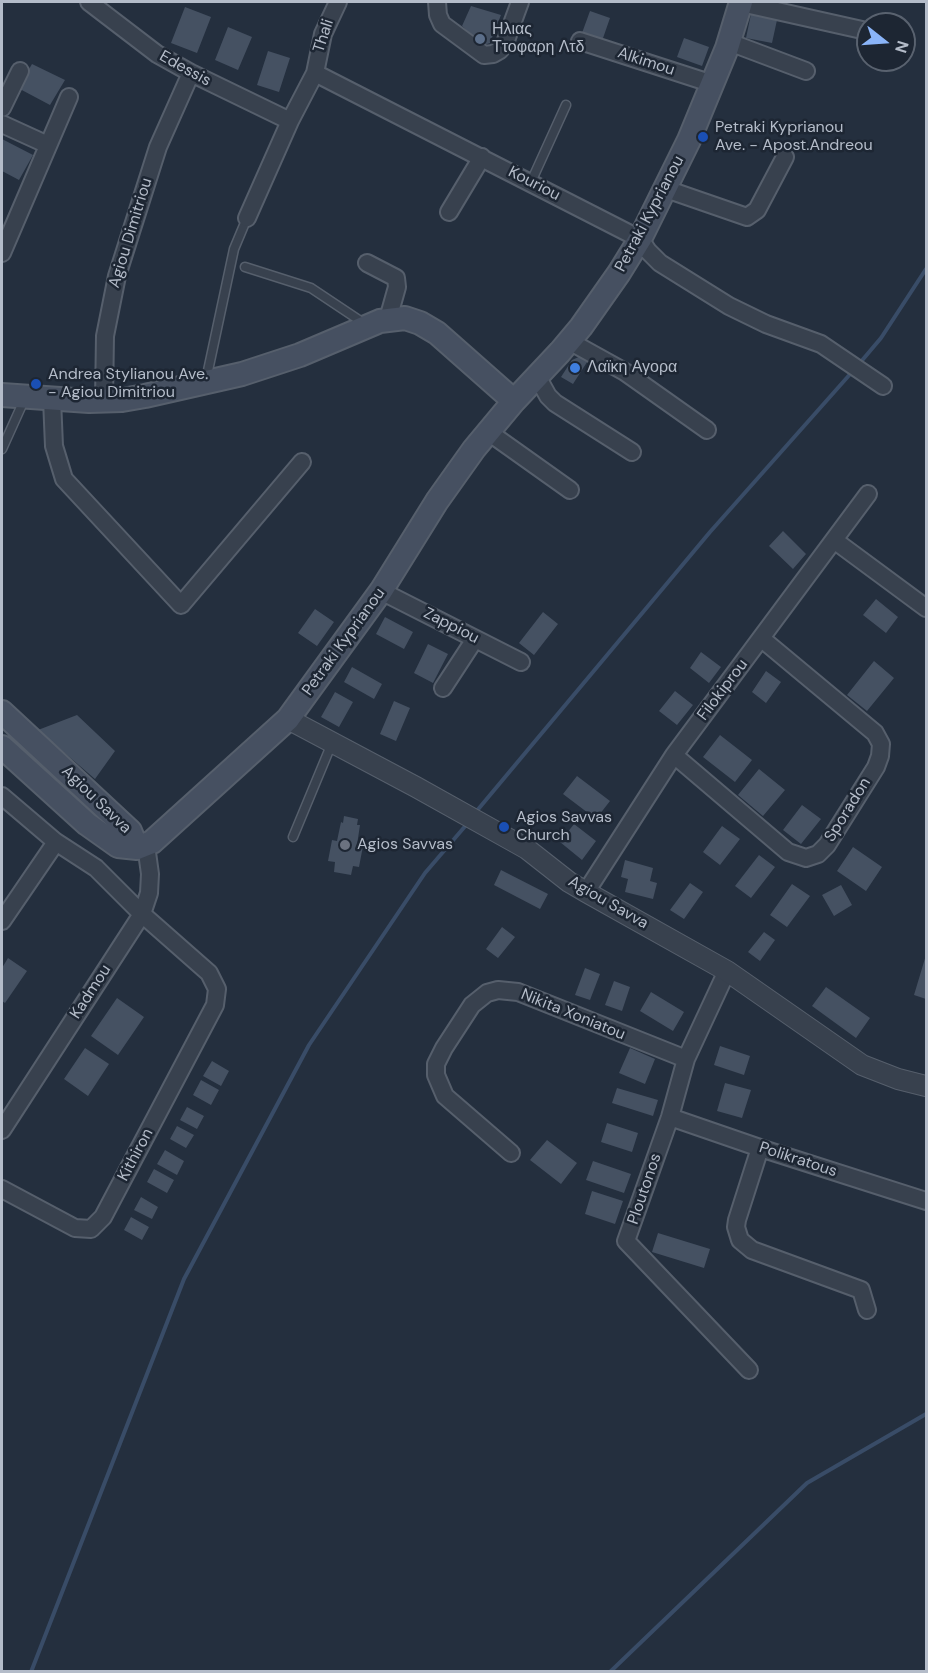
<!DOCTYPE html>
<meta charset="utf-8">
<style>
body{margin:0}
#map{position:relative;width:928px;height:1673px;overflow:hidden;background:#242f3e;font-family:"DM Sans",sans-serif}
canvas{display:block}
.frame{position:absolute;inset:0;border:3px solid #b4bcc9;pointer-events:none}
.north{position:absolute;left:856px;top:12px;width:60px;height:60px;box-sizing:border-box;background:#1d2633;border:2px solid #59626f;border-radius:50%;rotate:107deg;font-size:16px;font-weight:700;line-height:24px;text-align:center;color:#b4bcc9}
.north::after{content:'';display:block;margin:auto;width:21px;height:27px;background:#8ab4f8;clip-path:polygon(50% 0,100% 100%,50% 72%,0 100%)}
</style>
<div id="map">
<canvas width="928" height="1673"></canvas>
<div class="frame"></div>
<div class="north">N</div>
</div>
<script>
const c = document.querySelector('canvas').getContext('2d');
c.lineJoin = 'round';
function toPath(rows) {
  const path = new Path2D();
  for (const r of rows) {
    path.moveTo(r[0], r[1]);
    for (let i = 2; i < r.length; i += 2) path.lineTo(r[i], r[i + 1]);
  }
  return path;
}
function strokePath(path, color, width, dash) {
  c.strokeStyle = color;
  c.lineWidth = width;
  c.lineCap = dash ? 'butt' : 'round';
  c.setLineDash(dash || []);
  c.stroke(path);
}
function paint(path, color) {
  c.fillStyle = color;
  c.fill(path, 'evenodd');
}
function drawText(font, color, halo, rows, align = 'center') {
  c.font = font + ' "DM Sans",sans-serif';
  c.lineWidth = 5;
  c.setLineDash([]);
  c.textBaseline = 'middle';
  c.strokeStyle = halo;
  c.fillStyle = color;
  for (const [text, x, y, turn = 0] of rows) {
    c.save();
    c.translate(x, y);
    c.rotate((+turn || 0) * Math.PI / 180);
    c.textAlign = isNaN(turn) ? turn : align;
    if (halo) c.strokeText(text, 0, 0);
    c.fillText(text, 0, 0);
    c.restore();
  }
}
strokePath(toPath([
 [859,364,881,338,926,269],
 [475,813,710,532,852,372],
 [31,1672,184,1279,309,1045,425,873,467,824],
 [610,1672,807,1483,926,1414]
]), '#394c67', 4);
paint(toPath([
 [471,6,501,15,490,43,487,44,480,43,462,26],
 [185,7,211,17,197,53,171,43],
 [590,11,610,18,602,41,582,33],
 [751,14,777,20,772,43,746,38],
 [228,27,252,37,238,70,215,60],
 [684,38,709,47,702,66,677,57],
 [268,51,290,58,279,92,257,85],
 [32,64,65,80,50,105,18,88],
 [2,139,33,155,19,180,2,171],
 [583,355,589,359,573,384,561,377,572,360],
 [783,531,806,554,793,569,769,546],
 [876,599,898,617,886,633,863,615],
 [315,609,334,622,317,646,298,633],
 [543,612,558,624,534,655,519,643],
 [385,617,413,632,404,649,376,634],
 [428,644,448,654,433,683,414,673],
 [701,652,721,667,709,683,690,668],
 [874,661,894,678,867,711,847,695],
 [352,667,382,684,374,699,344,682],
 [766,671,781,682,766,703,752,692],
 [675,691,693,705,677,725,659,711],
 [335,692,353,702,339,727,321,717],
 [394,701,410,708,396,741,380,734],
 [77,715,115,751,95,779,38,730],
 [720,735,752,760,735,782,703,757],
 [759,769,785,790,763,816,738,795],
 [577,776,610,801,596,819,563,794],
 [802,805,821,819,801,844,783,830],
 [344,816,358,819,357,825,360,825,357,845,363,846,359,867,353,866,351,875,334,872,335,862,328,861,332,840,337,841,341,822,343,823],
 [574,824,596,841,582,860,560,842],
 [722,826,740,839,720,865,703,852],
 [853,847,882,867,866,891,837,871],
 [759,855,775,867,751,898,735,886],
 [625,860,653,868,650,881,657,883,653,899,625,892,628,879,621,877],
 [501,870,548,894,540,909,494,885],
 [690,883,703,892,684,919,670,910],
 [792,884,810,896,787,927,770,915],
 [841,885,852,905,834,916,822,895],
 [502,927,515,937,498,958,486,949],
 [764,932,775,940,760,961,748,952],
 [926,955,926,999,914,995],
 [8,958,27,971,5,1003,2,1001,2,968],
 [585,968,600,974,590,1000,575,995],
 [614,981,630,987,622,1011,605,1005],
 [826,987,870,1018,856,1038,812,1006],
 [651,992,684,1012,673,1031,640,1011],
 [117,998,144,1017,118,1055,91,1036],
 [720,1046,750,1056,744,1075,714,1065],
 [85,1048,109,1064,88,1096,64,1079],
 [630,1048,655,1059,645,1084,619,1073],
 [212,1061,229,1071,221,1086,203,1076],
 [201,1080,219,1090,211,1105,193,1095],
 [725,1083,751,1090,742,1118,717,1111],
 [617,1088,658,1100,653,1116,612,1103],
 [187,1107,204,1116,197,1129,180,1120],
 [607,1123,638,1133,632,1152,601,1142],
 [177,1126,194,1135,186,1148,170,1139],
 [547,1140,577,1163,561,1184,530,1160],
 [165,1150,184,1161,177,1175,157,1164],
 [593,1161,631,1174,624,1193,586,1180],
 [154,1169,174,1180,167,1193,147,1182],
 [592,1191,623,1201,615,1224,585,1214],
 [141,1197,158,1207,152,1219,134,1210],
 [131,1217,149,1227,142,1240,124,1230],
 [658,1233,710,1249,704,1268,652,1252]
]), '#455162');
const service = toPath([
 [531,182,566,105],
 [245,267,311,288,365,324],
 [206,380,234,249,247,218],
 [2,449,25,398],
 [293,837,332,743]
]);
const minor = toPath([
 [89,2,157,54,191,73,290,121],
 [437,2,438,15,442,24,484,55,493,54,500,50,505,43,520,2],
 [741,3,862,30],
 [580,41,713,84],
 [729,42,806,71],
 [315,73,640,239,648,251,660,263,729,306,766,324,821,344,883,386],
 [2,108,20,71],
 [2,124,48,145],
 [666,189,747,217,757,210,785,157],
 [449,212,482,157],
 [247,218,290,121,315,73,323,34,338,2],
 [2,253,69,97],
 [367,263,396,278,397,287,388,319],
 [569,341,625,372,707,430],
 [538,378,548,396,555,403,632,452],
 [52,399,54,446,64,479,181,605,302,462],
 [104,400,105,336,117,276,158,147,191,73],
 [487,431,570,490],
 [834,540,926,608],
 [381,591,521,662],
 [443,688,475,639],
 [674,755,788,852,806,858,818,854,827,845,876,767,880,756,881,744,875,733,762,639],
 [2,796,56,842,96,868,142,914,209,973,217,989,215,1005,103,1217,91,1229,75,1228,2,1189],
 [586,892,674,755,868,494],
 [2,921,56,842],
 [727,971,686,1059,670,1117,626,1241,749,1370],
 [670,1117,760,1148,926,1201],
 [2,1130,142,914,149,893,150,874,146,845],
 [760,1148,737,1220,736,1227,740,1240,752,1250,861,1290,867,1310],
 [511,1153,445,1096,436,1075,436,1064,444,1048,472,1005,487,993,498,990,518,992,686,1059]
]);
const tertiary = toPath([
 [288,719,416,787,527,849,569,882,586,892,727,971,862,1065,898,1079,926,1086]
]);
const secondary = toPath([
 [2,395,89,401,122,400,145,396,242,374,300,355,380,321,405,318,420,323,437,333,514,401],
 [2,712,130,831,137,848],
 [2,747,87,824,118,846,137,848,152,842,288,719,381,591,437,501,474,449,514,401,560,352,581,327,619,273,640,239,689,140,727,48,741,2]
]);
strokePath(service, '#565f6c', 11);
strokePath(minor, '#565f6c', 20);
strokePath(tertiary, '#565f6c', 22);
strokePath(secondary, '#565f6c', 26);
strokePath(service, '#38414e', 8);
strokePath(minor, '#38414e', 16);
strokePath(tertiary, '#38414e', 20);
strokePath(secondary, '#465061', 22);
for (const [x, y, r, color] of [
 [480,39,6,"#5c6f8a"],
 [703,137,6,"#1a4fb4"],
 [575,368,6,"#3f7fe0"],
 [36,384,6,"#1a4fb4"],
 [504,827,6,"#1a4fb4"],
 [345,845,6,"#6b7280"]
]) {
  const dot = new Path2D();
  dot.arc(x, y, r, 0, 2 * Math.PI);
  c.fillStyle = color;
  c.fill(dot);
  strokePath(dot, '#1d2633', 2);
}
drawText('16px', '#b4bcc9', '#1d2633', [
 ["Ηλιας",492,30],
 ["Ττοφαρη Λτδ",492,48],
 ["Petraki Kyprianou",715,128],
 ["Ave. - Apost.Andreou",715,146],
 ["Λαϊκη Αγορα",587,368],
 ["Andrea Stylianou Ave.",48,375],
 ["- Agiou Dimitriou",48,393],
 ["Agios Savvas",516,818],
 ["Church",516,836],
 ["Agios Savvas",357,845]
], 'left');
drawText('16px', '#b4bcc9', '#1d2633', [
 ["Thali",324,36,-72],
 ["Alkimou",646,62,18],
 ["Edessis",185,69,29],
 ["Kouriou",534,184,27],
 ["Petraki Kyprianou",650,214,-62],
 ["Agiou Dimitriou",131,233,-73],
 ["Zappiou",451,626,27],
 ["Petraki Kyprianou",344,642,-54],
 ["Filokiprou",723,690,-53],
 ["Agiou Savva",96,800,44],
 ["Sporadon",848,810,-58],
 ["Agiou Savva",608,903,30],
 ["Kadmou",91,992,-57],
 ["Nikita Xoniatou",573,1015,22],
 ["Kithiron",136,1155,-62],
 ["Polikratous",798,1160,18],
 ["Ploutonos",645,1189,-71]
]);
</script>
